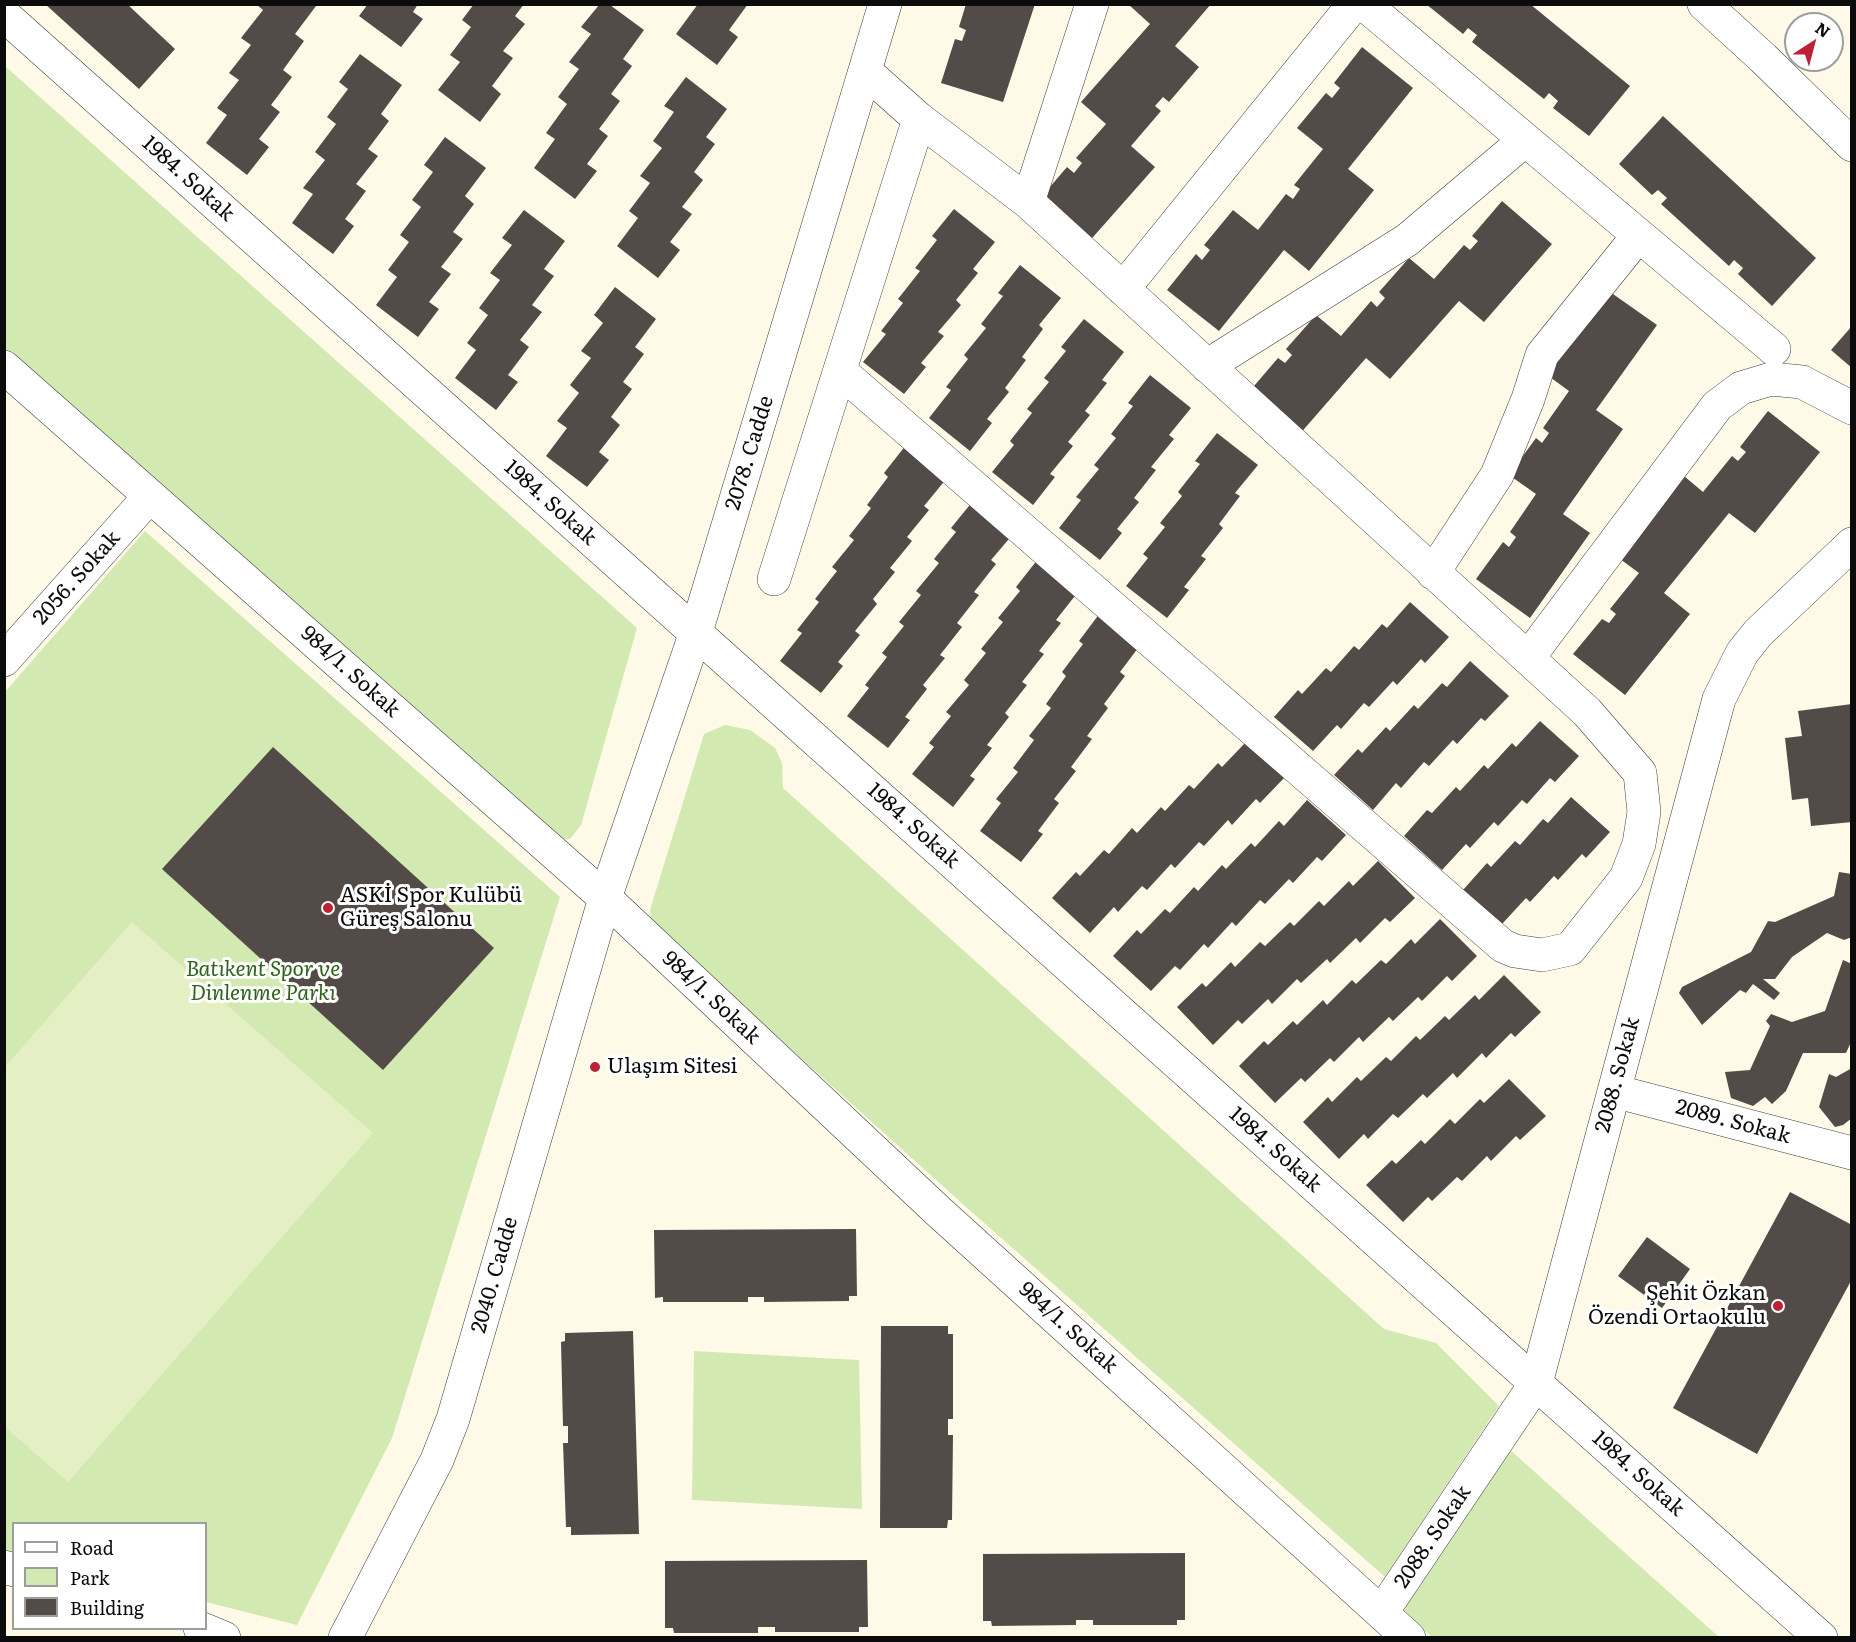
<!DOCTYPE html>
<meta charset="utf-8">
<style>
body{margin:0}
#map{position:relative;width:1856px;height:1642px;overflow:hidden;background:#fff9e8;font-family:Literata,serif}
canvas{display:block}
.frame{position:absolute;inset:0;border:6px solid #0b0b0b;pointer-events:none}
.legend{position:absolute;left:12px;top:1522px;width:195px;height:108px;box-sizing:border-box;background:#fff;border:2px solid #9d9d9d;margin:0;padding:8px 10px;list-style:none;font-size:18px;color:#0b0b0b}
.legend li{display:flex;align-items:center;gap:12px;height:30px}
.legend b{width:30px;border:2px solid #9d9d9d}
.north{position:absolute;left:1784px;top:12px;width:60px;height:60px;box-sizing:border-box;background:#fff;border:2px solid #9d9d9d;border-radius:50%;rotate:36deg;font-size:16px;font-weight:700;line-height:24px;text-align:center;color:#0b0b0b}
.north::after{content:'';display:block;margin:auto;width:21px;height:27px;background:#bc2135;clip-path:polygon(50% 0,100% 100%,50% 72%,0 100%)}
</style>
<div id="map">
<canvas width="1856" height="1642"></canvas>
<div class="frame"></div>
<ul class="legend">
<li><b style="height:8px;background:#fff"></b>Road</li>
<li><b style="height:16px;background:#d3e9b2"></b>Park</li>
<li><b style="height:16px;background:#534b47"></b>Building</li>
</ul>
<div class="north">N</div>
</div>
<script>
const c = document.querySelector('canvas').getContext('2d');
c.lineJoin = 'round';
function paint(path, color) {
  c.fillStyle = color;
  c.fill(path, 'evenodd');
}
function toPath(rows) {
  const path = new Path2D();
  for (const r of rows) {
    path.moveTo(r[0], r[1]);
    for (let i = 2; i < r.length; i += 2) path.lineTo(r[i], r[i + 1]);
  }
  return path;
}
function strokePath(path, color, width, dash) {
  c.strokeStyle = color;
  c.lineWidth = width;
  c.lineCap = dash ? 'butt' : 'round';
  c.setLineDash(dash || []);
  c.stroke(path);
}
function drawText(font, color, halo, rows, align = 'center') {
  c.font = font + ' Literata,serif';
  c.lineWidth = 6;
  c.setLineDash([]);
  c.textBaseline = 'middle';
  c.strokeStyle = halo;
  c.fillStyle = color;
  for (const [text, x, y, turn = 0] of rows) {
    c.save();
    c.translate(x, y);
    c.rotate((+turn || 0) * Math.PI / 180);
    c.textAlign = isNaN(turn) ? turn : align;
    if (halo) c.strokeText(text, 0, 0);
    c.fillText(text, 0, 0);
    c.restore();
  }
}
paint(toPath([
 [5,66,637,628,581,825,570,839,552,840,5,363],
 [145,531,560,897,392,1438,297,1625,206,1602,206,1524,14,1524,13,1552,5,1550,5,692],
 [725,725,750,730,775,748,782,763,783,788,1384,1329,1436,1343,1499,1406,1385,1577,965,1206,661,932,651,921,650,910,704,734],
 [694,1351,859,1360,862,1509,692,1500],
 [1508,1448,1719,1637,1432,1637,1401,1610]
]), '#d3e9b2');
paint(toPath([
 [132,922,373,1133,68,1482,5,1427,5,1067]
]), '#e4f0c4');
paint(toPath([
 [45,4,127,4,175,49,139,89],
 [256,4,314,4,316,6,295,34,304,41,283,70,292,77,271,105,280,112,259,139,269,147,247,175,206,143,227,115,217,108,239,80,229,73,251,45,241,38,263,10],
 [368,4,418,4,413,12,423,19,401,47,359,16],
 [474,4,524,4,515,16,525,24,503,51,513,58,492,86,501,94,480,122,438,90,460,62,450,55,471,27,462,20],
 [698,4,748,4,729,30,738,37,717,65,676,34],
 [966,4,1035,4,1003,102,941,83,955,39,962,41,966,30,959,27],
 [1128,4,1211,4,1175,46,1199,67,1169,102,1163,97,1155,106,1161,111,1131,146,1155,167,1086,245,1037,202,1067,167,1074,173,1082,163,1076,158,1106,124,1081,102,1150,24],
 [1426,4,1530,4,1630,86,1589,136,1553,108,1558,101,1549,93,1544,99,1472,42,1477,35,1468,28,1463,34],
 [599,5,610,5,644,30,623,59,632,66,611,94,620,101,599,129,608,136,587,164,597,171,575,199,534,168,555,139,546,133,567,104,558,97,579,69,569,62,591,34,581,27],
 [1362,47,1413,88,1348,169,1374,190,1309,271,1284,250,1219,331,1167,290,1196,254,1202,260,1210,250,1204,245,1233,210,1258,230,1286,194,1293,199,1300,189,1294,185,1323,149,1297,128,1326,93,1332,98,1340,88,1334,83],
 [360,54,402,85,381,114,389,121,368,149,378,156,356,184,366,191,345,219,354,226,333,254,292,223,313,194,303,188,325,160,315,152,336,124,327,117,348,89,339,82],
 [686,77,727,109,706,137,715,144,694,172,703,180,682,207,692,214,670,242,680,250,658,278,617,246,638,218,629,211,650,183,640,176,662,148,653,141,674,112,664,106],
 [1663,116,1816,258,1772,306,1738,274,1743,268,1734,260,1729,266,1661,204,1667,198,1658,190,1652,195,1619,164],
 [445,137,486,168,465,196,474,204,453,232,463,239,441,267,451,274,429,302,439,309,418,337,376,305,397,277,388,270,409,242,400,235,421,207,412,200,433,172,424,165],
 [1502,201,1552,244,1484,322,1459,301,1390,379,1366,358,1298,436,1248,393,1278,358,1285,363,1292,355,1286,349,1316,315,1341,336,1371,301,1377,307,1385,298,1379,292,1409,258,1434,279,1464,245,1470,250,1478,241,1472,236],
 [954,209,995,242,973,269,978,273,956,300,961,305,938,332,944,336,921,363,926,367,904,394,863,362,886,334,881,331,903,303,898,299,920,271,915,268,937,240,932,236],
 [524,210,565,241,544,269,554,276,532,305,542,312,520,340,529,347,508,375,518,382,496,410,455,378,476,350,467,343,488,315,479,308,500,280,490,273,512,245,502,238],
 [1020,265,1061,298,1039,325,1043,329,1022,357,1026,360,1005,388,1009,392,987,419,992,423,970,451,929,418,951,390,946,387,968,359,964,355,986,328,981,324,1003,296,998,293],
 [615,287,656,319,635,347,644,354,623,382,632,389,611,417,620,425,599,452,609,460,587,487,546,456,567,428,557,421,579,393,570,385,591,358,581,351,603,323,594,315],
 [1603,287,1657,325,1596,410,1623,429,1563,514,1590,533,1530,618,1476,579,1503,542,1509,547,1516,537,1510,532,1536,494,1509,475,1536,438,1542,443,1549,433,1543,428,1569,391,1543,372],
 [1084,319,1124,352,1102,380,1107,383,1085,411,1090,415,1068,442,1073,446,1050,474,1055,477,1033,505,992,472,1014,445,1010,441,1032,413,1027,409,1049,382,1044,378,1066,351,1061,347],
 [1852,326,1852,368,1831,350],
 [1150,375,1191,408,1169,435,1174,439,1151,467,1156,470,1134,498,1139,502,1117,529,1122,533,1100,560,1059,528,1081,500,1076,497,1099,469,1094,465,1116,438,1111,434,1133,406,1128,403],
 [1768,411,1820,452,1755,533,1729,513,1664,593,1690,614,1625,695,1573,654,1602,619,1609,623,1616,614,1610,609,1639,573,1612,553,1678,471,1703,492,1732,456,1738,461,1746,452,1740,447],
 [1217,433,1258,465,1235,493,1240,496,1219,524,1223,528,1201,556,1206,559,1184,587,1189,590,1167,618,1126,586,1148,558,1143,554,1165,527,1160,523,1182,496,1178,492,1200,464,1195,461],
 [906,445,947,478,924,506,929,510,907,537,912,541,890,568,895,572,873,599,877,604,855,631,860,635,838,662,843,666,821,693,780,661,802,633,797,630,819,602,815,599,837,571,832,567,854,540,849,536,871,508,867,505,888,477,884,473],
 [973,501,1014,533,991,560,996,564,974,592,979,595,957,623,962,627,940,655,945,658,923,685,927,689,905,717,910,720,888,748,847,716,869,688,865,685,887,657,882,653,904,626,899,622,921,595,916,591,939,563,934,559,956,532,951,528],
 [1038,559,1078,592,1056,620,1061,623,1039,651,1044,654,1022,682,1027,685,1005,713,1009,717,987,745,992,748,970,776,975,779,953,807,912,774,934,747,929,743,951,716,946,712,969,685,964,680,986,653,981,649,1003,622,998,618,1020,591,1016,587],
 [1410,602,1449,637,1425,663,1421,659,1397,685,1393,681,1369,707,1364,703,1341,729,1337,725,1313,751,1274,717,1298,690,1302,694,1326,668,1331,672,1354,646,1359,650,1382,624,1387,628],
 [1100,613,1141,644,1120,672,1125,676,1104,704,1108,708,1087,736,1092,739,1071,767,1076,771,1054,799,1059,803,1038,831,1043,834,1021,862,980,831,1001,803,996,799,1018,772,1013,768,1034,740,1029,736,1051,708,1046,704,1066,676,1062,672,1083,644,1079,641],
 [1470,661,1509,696,1485,721,1481,718,1457,744,1453,740,1429,766,1424,762,1401,788,1396,783,1373,810,1334,775,1358,749,1362,753,1386,727,1390,731,1414,705,1418,709,1442,683,1447,687],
 [1852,704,1852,822,1811,826,1808,798,1792,800,1785,738,1802,736,1798,711],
 [1540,721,1579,756,1555,782,1550,778,1527,804,1522,800,1498,826,1494,822,1470,848,1466,844,1442,870,1404,836,1427,810,1432,813,1456,787,1460,791,1484,765,1488,769,1512,743,1516,747],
 [1246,742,1285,777,1260,803,1256,799,1232,825,1228,820,1204,846,1199,842,1175,868,1171,864,1147,890,1142,886,1118,912,1114,907,1090,933,1052,898,1076,872,1080,876,1104,850,1109,854,1132,828,1137,833,1161,807,1165,811,1189,785,1194,789,1218,763,1222,767],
 [273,747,494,948,383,1070,162,869],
 [1571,797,1610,832,1586,858,1582,854,1558,880,1554,876,1530,902,1526,898,1502,924,1463,890,1487,863,1491,867,1515,841,1520,845,1543,819,1548,823],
 [1307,800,1346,835,1322,861,1317,857,1293,883,1289,879,1265,904,1260,900,1236,926,1232,922,1208,948,1204,944,1180,970,1175,966,1151,991,1113,956,1137,930,1141,934,1165,909,1170,913,1194,887,1198,891,1222,865,1226,869,1251,843,1255,847,1279,821,1284,826],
 [1378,861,1415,898,1390,922,1385,918,1360,943,1356,938,1330,963,1327,959,1301,983,1297,979,1272,1004,1268,999,1242,1024,1238,1020,1213,1045,1177,1007,1202,983,1206,987,1231,962,1235,967,1260,942,1265,946,1290,922,1294,926,1319,901,1324,906,1349,881,1353,886],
 [1839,872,1852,874,1852,937,1844,940,1827,933,1792,957,1775,979,1763,979,1780,993,1774,1000,1753,984,1746,993,1740,990,1702,1025,1679,993,1682,987,1751,952,1768,921,1775,922,1834,896],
 [1440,919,1477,956,1452,981,1447,976,1422,1001,1418,997,1393,1021,1389,1017,1363,1042,1359,1037,1334,1062,1330,1058,1305,1082,1301,1078,1275,1103,1239,1066,1264,1041,1268,1045,1293,1021,1297,1025,1323,1000,1327,1005,1352,980,1356,984,1381,960,1386,964,1411,939,1415,944],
 [1843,960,1852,964,1852,1040,1846,1053,1803,1053,1786,1091,1772,1104,1765,1097,1753,1106,1731,1098,1725,1072,1750,1070,1770,1026,1766,1021,1771,1014,1792,1022,1825,1011],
 [1504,975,1541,1012,1515,1037,1511,1033,1486,1058,1482,1053,1457,1078,1453,1073,1427,1098,1423,1094,1398,1118,1393,1114,1368,1139,1364,1134,1339,1159,1303,1122,1328,1097,1332,1102,1357,1077,1361,1081,1386,1057,1391,1061,1416,1036,1420,1040,1445,1016,1449,1020,1475,995,1479,1000],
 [1852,1068,1852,1118,1843,1125,1835,1127,1819,1107,1829,1074,1836,1077],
 [1509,1079,1546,1116,1520,1140,1516,1136,1491,1161,1487,1156,1462,1181,1457,1177,1432,1201,1428,1197,1403,1222,1366,1185,1392,1160,1396,1164,1421,1140,1425,1144,1450,1119,1455,1124,1480,1099,1484,1103],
 [1790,1192,1852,1225,1852,1279,1757,1454,1673,1408],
 [856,1229,857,1296,849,1296,849,1301,764,1302,764,1297,748,1297,748,1302,663,1302,663,1297,655,1298,654,1230],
 [1647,1237,1690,1269,1662,1308,1618,1276],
 [881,1326,948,1326,948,1334,953,1334,953,1419,948,1419,948,1435,953,1435,952,1520,948,1520,947,1528,880,1528],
 [633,1331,639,1534,571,1535,571,1527,566,1527,563,1443,568,1443,568,1426,563,1426,561,1342,565,1341,565,1333],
 [1185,1553,1185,1620,1177,1620,1177,1625,1093,1625,1093,1620,1076,1620,1076,1625,992,1626,991,1621,983,1621,983,1554],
 [867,1560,868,1627,859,1627,859,1632,775,1632,775,1627,758,1627,758,1633,674,1633,673,1628,665,1628,665,1561]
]), '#534b47');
const minor = toPath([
 [1364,4,1774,349],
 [1704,4,1763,58,1852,145],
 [4,15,1821,1638],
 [1028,202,1092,4],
 [1123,289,1354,4],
 [1207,366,1407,240,1525,140],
 [4,367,605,898,938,1211,1409,1638],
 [840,371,1503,946,1515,951,1542,955,1570,949,1626,878,1639,844,1644,812,1640,773,1587,712,1028,202,919,119,865,71],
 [1433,573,1497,475,1528,399,1542,355,1638,236],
 [774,579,919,119],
 [1528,658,1717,406,1741,388,1771,379,1802,382,1852,408],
 [4,660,150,496],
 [1614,1091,1852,1153],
 [4,1567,14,1570],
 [1382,1612,1536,1383,1719,699,1742,653,1758,633,1852,544],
 [200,1628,224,1638],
 [345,1638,437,1460,453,1419,605,898,696,632,885,4]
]);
strokePath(minor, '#3e3e3e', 34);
strokePath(minor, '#fff', 33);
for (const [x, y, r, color] of [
 [328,908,6,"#bc2135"],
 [595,1067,6,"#bc2135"],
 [1778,1306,6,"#bc2135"]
]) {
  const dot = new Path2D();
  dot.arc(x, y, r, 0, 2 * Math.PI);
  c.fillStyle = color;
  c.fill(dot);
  strokePath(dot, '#fff', 2);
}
drawText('21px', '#0b0b0b', '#fff', [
 ["1984. Sokak",188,179,42],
 ["2078. Cadde",750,453,-73],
 ["1984. Sokak",550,503,42],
 ["2056. Sokak",77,578,-48],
 ["984/1. Sokak",350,672,42],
 ["1984. Sokak",913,826,42],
 ["984/1. Sokak",711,998,43],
 ["2088. Sokak",1618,1075,-75],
 ["2089. Sokak",1733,1122,15],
 ["1984. Sokak",1275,1150,42],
 ["2040. Cadde",495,1275,-74],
 ["984/1. Sokak",1068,1328,42],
 ["1984. Sokak",1638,1474,42],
 ["2088. Sokak",1433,1537,-56]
]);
drawText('21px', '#0b0b0b', '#fff', [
 ["ASKİ Spor Kulübü",340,896],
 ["Güreş Salonu",340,920],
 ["Ulaşım Sitesi",607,1067],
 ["Şehit Özkan",1766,1294,"right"],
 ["Özendi Ortaokulu",1766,1318,"right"]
], 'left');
drawText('italic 21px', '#2f621b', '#fff', [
 ["Batıkent Spor ve",263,970],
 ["Dinlenme Parkı",263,994]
]);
</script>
